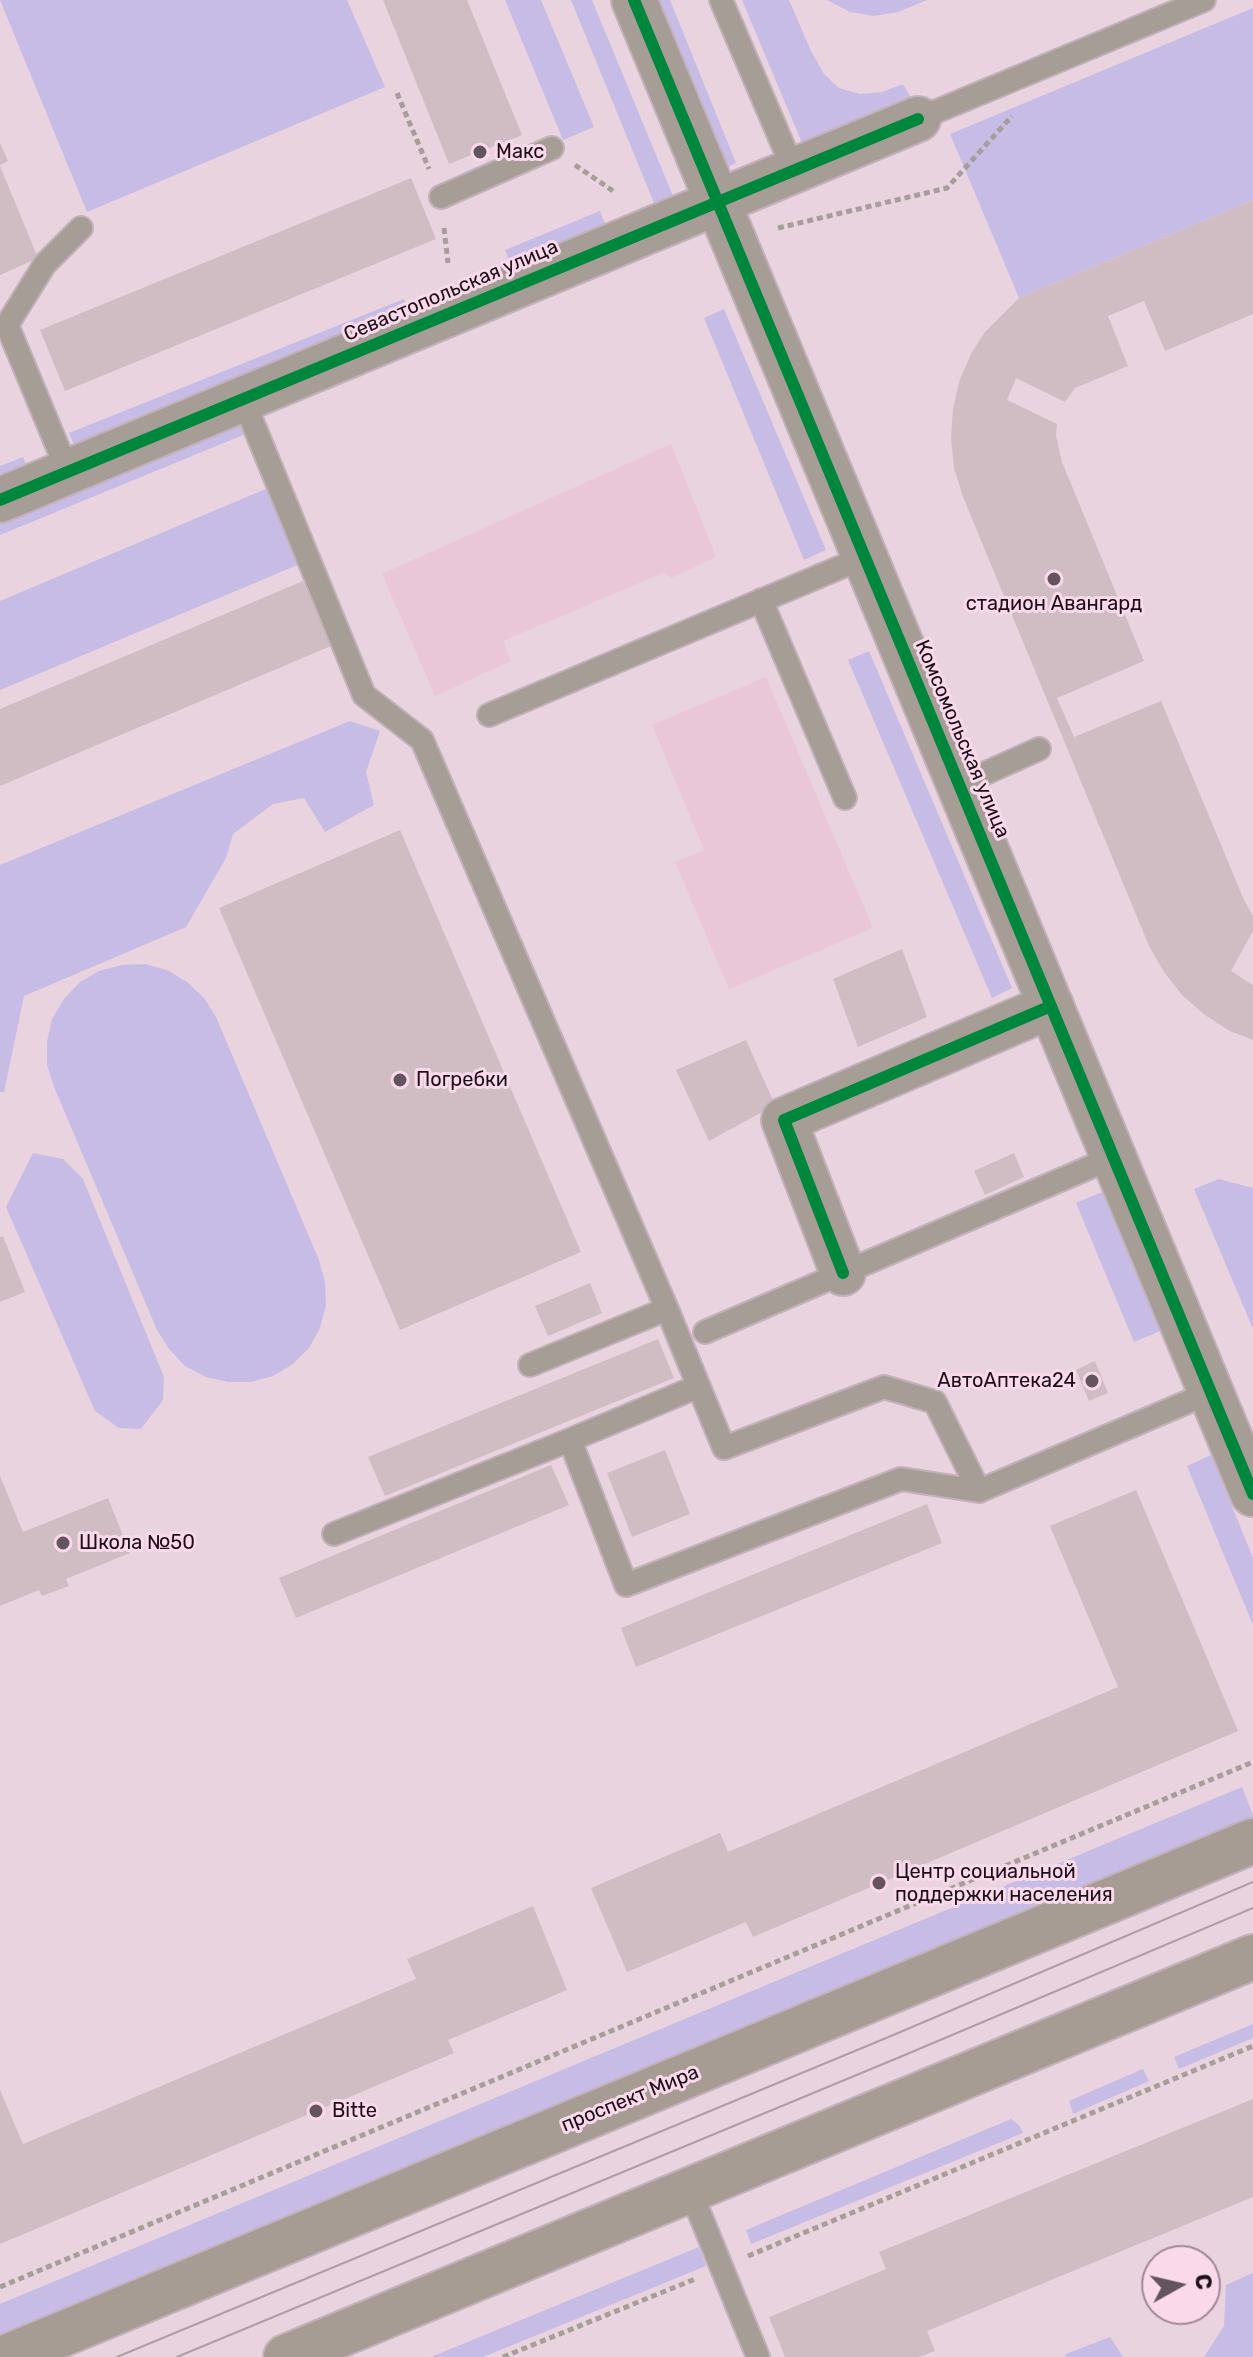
<!DOCTYPE html>
<meta charset="utf-8">
<style>
body{margin:0}
#map{position:relative;width:1253px;height:2357px;overflow:hidden;background:#e9d3de;font-family:Rubik,sans-serif}
canvas{display:block}
.north{position:absolute;left:1141px;top:2245px;width:80px;height:80px;box-sizing:border-box;background:#fad9eb;border:2px solid #a28896;border-radius:50%;rotate:82deg;font-size:22px;font-weight:700;line-height:32px;text-align:center;color:#1d0f17}
.north::after{content:'';display:block;margin:auto;width:28px;height:36px;background:#64545d;clip-path:polygon(50% 0,100% 100%,50% 72%,0 100%)}
</style>
<div id="map">
<canvas width="1253" height="2357"></canvas>
<div class="north">С</div>
</div>
<script>
const c = document.querySelector('canvas').getContext('2d');
c.lineJoin = 'round';
function paint(path, color) {
  c.fillStyle = color;
  c.fill(path, 'evenodd');
}
function toPath(rows) {
  const path = new Path2D();
  for (const r of rows) {
    path.moveTo(r[0], r[1]);
    for (let i = 2; i < r.length; i += 2) path.lineTo(r[i], r[i + 1]);
  }
  return path;
}
function strokePath(path, color, width, dash) {
  c.strokeStyle = color;
  c.lineWidth = width;
  c.lineCap = dash ? 'butt' : 'round';
  c.setLineDash(dash || []);
  c.stroke(path);
}
function drawText(font, color, halo, rows, align = 'center') {
  c.font = font + ' Rubik,sans-serif';
  c.lineWidth = 6;
  c.setLineDash([]);
  c.textBaseline = 'middle';
  c.strokeStyle = halo;
  c.fillStyle = color;
  for (const [text, x, y, turn = 0] of rows) {
    c.save();
    c.translate(x, y);
    c.rotate((+turn || 0) * Math.PI / 180);
    c.textAlign = isNaN(turn) ? turn : align;
    if (halo) c.strokeText(text, 0, 0);
    c.fillText(text, 0, 0);
    c.restore();
  }
}
paint(toPath([
 [671,444,716,557,671,578,665,572,503,641,511,661,435,696,382,574],
 [766,677,873,928,729,989,675,862,704,850,652,725]
]), '#eac6d9');
paint(toPath([
 [0,0,347,0,385,87,87,212],
 [505,0,541,0,594,127,563,140],
 [571,0,592,0,673,196,654,203],
 [651,0,670,0,736,163,720,171],
 [742,0,789,0,811,51,824,74,839,88,860,94,882,92,903,84,911,98,802,143],
 [827,0,927,0,898,12,874,16,850,12],
 [1253,8,1253,200,1019,298,950,134],
 [600,211,613,243,518,282,505,250],
 [404,299,413,321,80,459,69,433],
 [724,309,826,550,804,560,704,318],
 [240,416,248,433,0,535,0,516],
 [23,457,31,479,0,491,0,466],
 [268,488,300,564,0,690,0,601],
 [869,651,1012,988,992,998,848,660],
 [350,721,380,731,366,772,374,805,325,832,304,798,273,804,233,834,226,858,186,927,24,996,4,1092,0,1092,0,865],
 [145,964,167,970,187,982,204,998,216,1017,319,1260,325,1282,326,1305,320,1328,309,1348,293,1364,273,1376,251,1382,228,1382,206,1377,185,1366,169,1349,157,1330,54,1087,47,1065,47,1042,52,1019,64,999,80,982,99,971,122,965],
 [33,1153,63,1159,83,1179,164,1377,163,1400,141,1429,119,1428,95,1411,6,1207],
 [1219,1179,1253,1188,1253,1329,1194,1189],
 [1102,1192,1160,1331,1134,1342,1076,1203],
 [1211,1455,1253,1558,1253,1625,1187,1466],
 [1242,1787,1253,1815,1253,1825,0,2347,0,2304],
 [1253,2024,1253,2038,1179,2069,1174,2057],
 [1143,2069,1149,2081,1073,2114,1069,2101],
 [1011,2119,1019,2125,1023,2133,751,2244,746,2230],
 [699,2247,706,2266,483,2357,431,2357],
 [1253,2273,1253,2357,1204,2357,1224,2326,1226,2285],
 [1110,2337,1123,2357,1065,2357,1066,2354]
]), '#c7bce5');
paint(toPath([
 [383,0,467,0,522,135,449,164],
 [0,143,8,161,0,165],
 [0,166,38,258,0,275],
 [411,178,436,239,65,391,40,330],
 [1253,200,1253,314,1165,351,1144,301,1108,316,1128,366,1075,388,1065,402,1016,378,1007,400,1057,424,1056,436,1062,462,1144,661,1057,698,1074,737,1161,701,1244,900,1253,916,1253,931,1231,971,1253,985,1253,1040,1230,1031,1205,1015,1182,995,1164,972,1149,946,963,497,954,468,951,438,953,408,960,379,972,352,985,332,1019,298],
 [303,581,331,646,0,786,0,709],
 [400,830,581,1252,400,1330,219,908],
 [902,949,927,1017,858,1047,833,979],
 [746,1040,775,1105,709,1141,676,1070],
 [1014,1153,1024,1177,985,1195,974,1171],
 [3,1236,25,1292,0,1302,0,1237],
 [590,1283,602,1313,548,1336,535,1306],
 [658,1339,674,1378,385,1496,368,1457],
 [1095,1361,1108,1393,1089,1401,1076,1370],
 [665,1450,690,1514,632,1537,607,1473],
 [551,1465,569,1505,296,1618,279,1578],
 [0,1476,23,1532,108,1498,130,1553,66,1579,69,1586,42,1596,39,1590,0,1606],
 [1136,1490,1238,1731,753,1937,746,1922,627,1972,591,1888,720,1833,728,1852,1118,1687,1050,1526],
 [927,1504,942,1543,636,1667,621,1628],
 [533,1906,567,1990,448,2040,454,2053,0,2244,0,2090,23,2144,416,1979,407,1959],
 [1253,2099,1253,2197,927,2331,935,2351,919,2357,785,2357,769,2317,886,2269,879,2252]
]), '#d0bdc4');
const service = toPath([
 [721,0,794,171],
 [918,119,1204,0],
 [441,197,552,148],
 [243,399,364,695,422,740,667,1309,724,1448,884,1387,935,1402,979,1491],
 [68,472,7,325,45,264,81,228],
 [761,600,845,798],
 [489,715,865,557],
 [959,785,1039,749],
 [705,1332,1114,1157],
 [530,1365,667,1309],
 [570,1440,699,1386],
 [334,1534,570,1440,626,1585,901,1479,979,1491,1211,1392],
 [690,2190,758,2357]
]);
const minor = toPath([
 [0,500,918,119],
 [843,1273,784,1120,1051,1006]
]);
const tertiary = toPath([
 [634,0,1253,1494]
]);
const secondary = toPath([
 [7,2357,1253,1841],
 [286,2357,1253,1957]
]);
strokePath(service, '#c3b1ba', 26);
strokePath(minor, '#c3b1ba', 48);
strokePath(tertiary, '#c3b1ba', 48);
strokePath(secondary, '#c3b1ba', 48);
strokePath(toPath([
 [397,93,429,169],
 [575,165,616,193],
 [444,228,448,263],
 [778,228,947,188,1012,116],
 [748,2256,1253,2046],
 [0,2287,1253,1762],
 [503,2357,695,2279]
]), '#a79d99', 5, [6, 4]);
strokePath(service, '#a79d97', 22);
strokePath(minor, '#a79d97', 44);
strokePath(tertiary, '#a79d97', 44);
strokePath(secondary, '#a69c93', 44);
strokePath(toPath([
 [117,2357,891,2036,1253,1882],
 [177,2357,900,2057,1253,1908]
]), '#ad9ea1', 2);
strokePath(toPath([
 [634,0,1253,1494],
 [0,500,918,119],
 [843,1273,784,1120,1051,1006]
]), '#00873e', 12);
for (const [x, y, r, color] of [
 [480,152,8,"#64545d"],
 [1054,579,8,"#64545d"],
 [400,1080,8,"#64545d"],
 [1092,1381,8,"#64545d"],
 [63,1543,8,"#64545d"],
 [879,1883,8,"#64545d"],
 [316,2111,8,"#64545d"]
]) {
  const dot = new Path2D();
  dot.arc(x, y, r, 0, 2 * Math.PI);
  c.fillStyle = color;
  c.fill(dot);
  strokePath(dot, '#fad9eb', 3);
}
drawText('20px', '#1d0f17', '#fad9eb', [
 ["Макс",496,152],
 ["стадион Авангард",1054,604,"center"],
 ["Погребки",416,1080],
 ["АвтоАптека24",1076,1381,"right"],
 ["Школа №50",79,1543],
 ["Центр социальной",895,1872],
 ["поддержки населения",895,1895],
 ["Bitte",332,2111]
], 'left');
drawText('20px', '#1d0f17', '#fad9eb', [
 ["Севастопольская улица",451,291,-23],
 ["Комсомольская улица",962,739,67],
 ["проспект Мира",630,2099,-22]
]);
</script>
